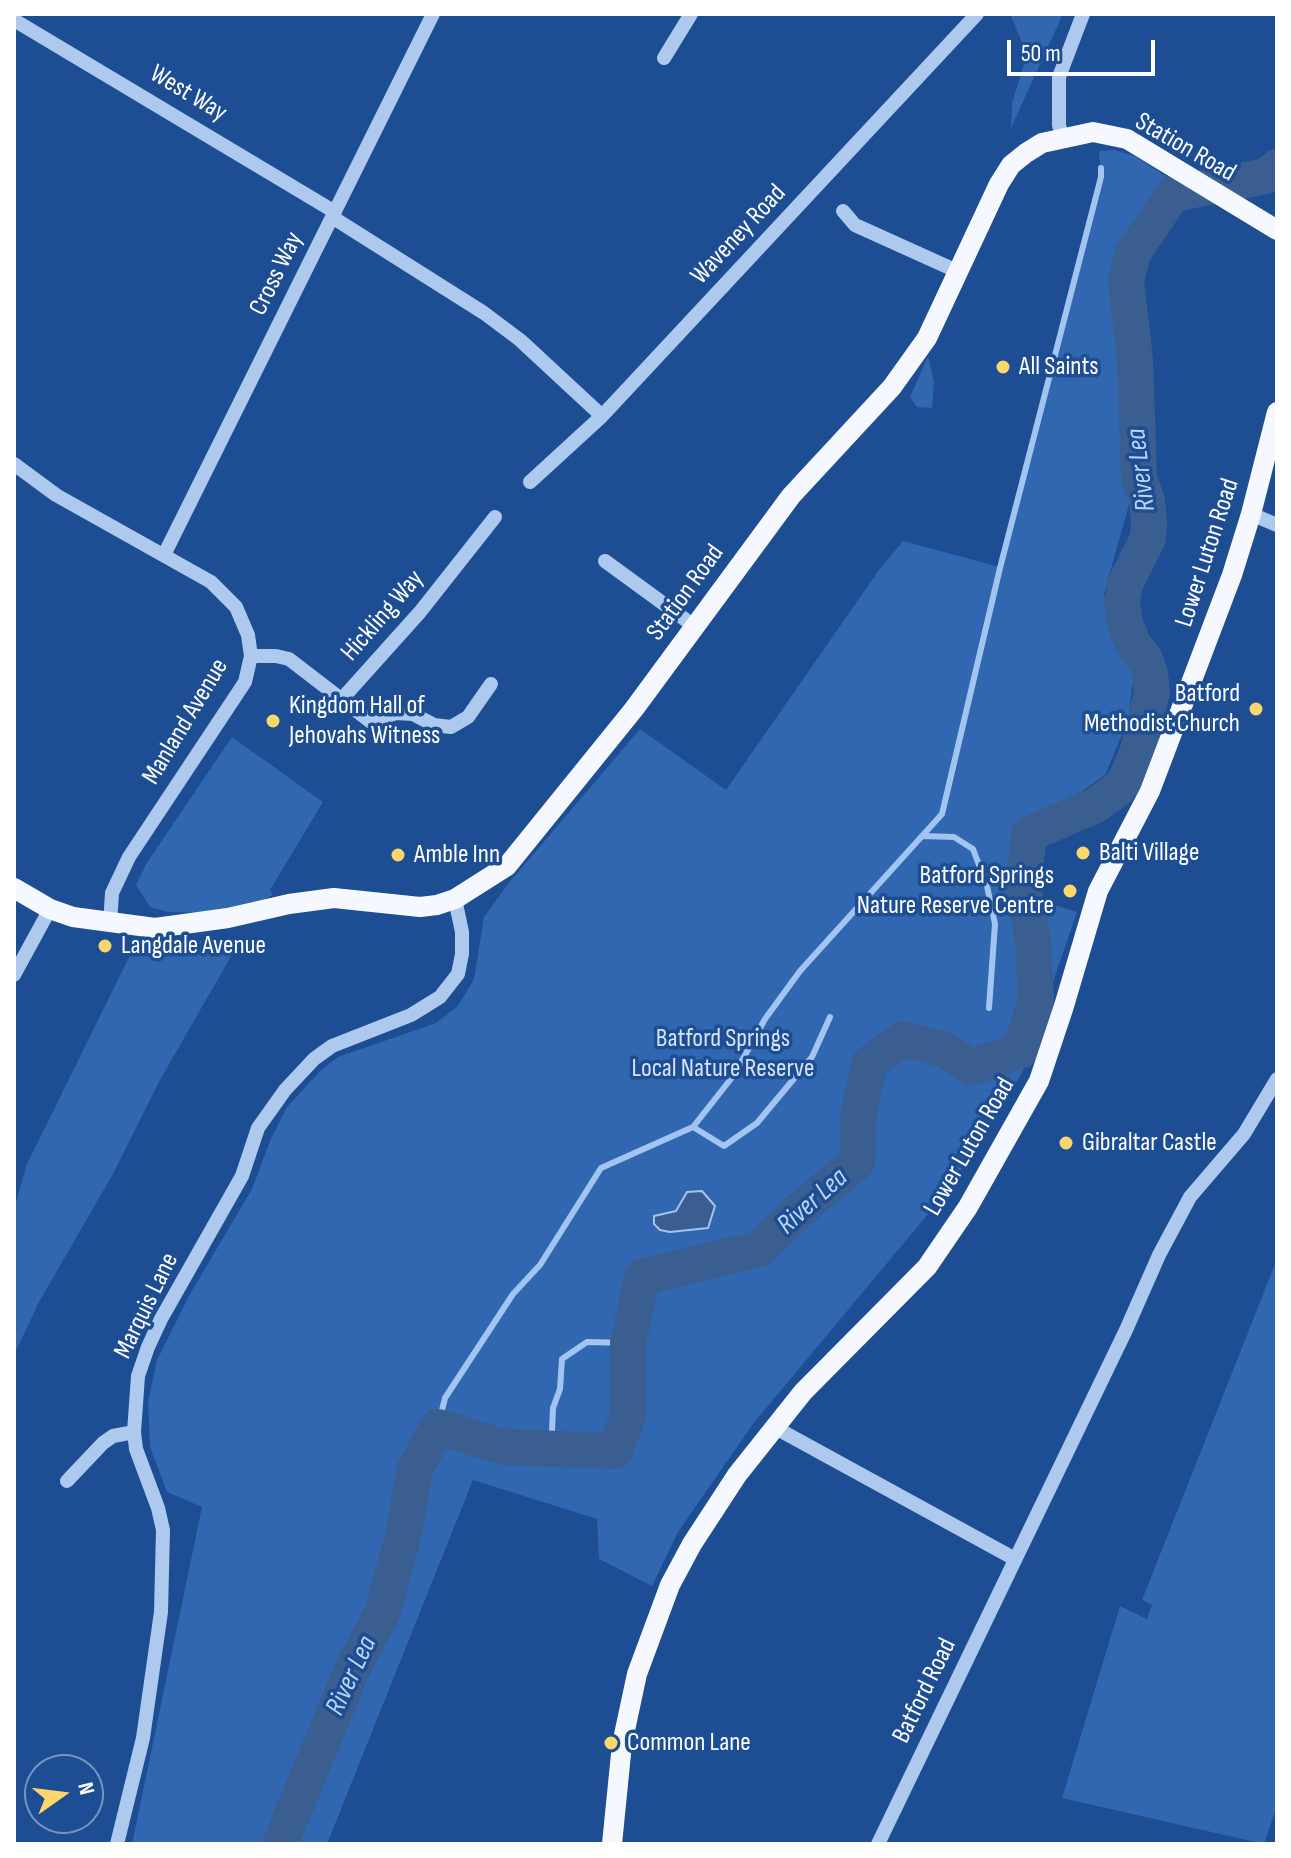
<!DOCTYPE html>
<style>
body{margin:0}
#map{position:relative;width:1291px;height:1858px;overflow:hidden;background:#1d4d92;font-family:"Sofia Sans Condensed",sans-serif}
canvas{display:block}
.frame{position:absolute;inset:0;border:16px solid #fff;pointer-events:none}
.north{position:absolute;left:24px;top:1754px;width:80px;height:80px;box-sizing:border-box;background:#1d4d92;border:2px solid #7794be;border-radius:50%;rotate:76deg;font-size:22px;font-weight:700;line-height:32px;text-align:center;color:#fff}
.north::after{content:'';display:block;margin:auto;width:28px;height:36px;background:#fed76c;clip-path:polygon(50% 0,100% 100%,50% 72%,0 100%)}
.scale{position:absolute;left:1007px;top:40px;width:148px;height:36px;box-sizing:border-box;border:4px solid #fff;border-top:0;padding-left:10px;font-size:24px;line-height:28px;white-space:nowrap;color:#fff;-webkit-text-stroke:6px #1d4d92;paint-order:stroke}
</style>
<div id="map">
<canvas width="1291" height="1858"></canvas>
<div class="frame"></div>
<div class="north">N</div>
<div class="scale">50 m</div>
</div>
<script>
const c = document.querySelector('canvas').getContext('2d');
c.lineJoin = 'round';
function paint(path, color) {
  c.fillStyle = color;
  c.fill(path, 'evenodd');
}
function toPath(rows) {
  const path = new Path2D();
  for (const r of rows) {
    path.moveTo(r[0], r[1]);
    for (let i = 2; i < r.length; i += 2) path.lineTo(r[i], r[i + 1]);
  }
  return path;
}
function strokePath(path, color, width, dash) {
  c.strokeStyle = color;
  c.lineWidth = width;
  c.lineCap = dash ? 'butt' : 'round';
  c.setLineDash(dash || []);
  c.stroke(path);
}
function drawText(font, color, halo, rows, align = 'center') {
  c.font = font + ' "Sofia Sans Condensed",sans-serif';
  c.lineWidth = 7;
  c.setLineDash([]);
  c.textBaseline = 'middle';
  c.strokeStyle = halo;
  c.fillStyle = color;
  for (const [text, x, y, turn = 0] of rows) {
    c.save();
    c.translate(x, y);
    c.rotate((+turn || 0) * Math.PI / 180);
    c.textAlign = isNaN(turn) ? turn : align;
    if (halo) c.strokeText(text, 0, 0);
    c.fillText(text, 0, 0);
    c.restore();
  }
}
paint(toPath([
 [1010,14,1063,14,1011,128,1012,103,1027,54],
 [1114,150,1134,156,1176,182,1159,197,1151,215,1134,236,1122,260,1119,286,1128,329,1133,418,1131,451,1135,483,1104,594,1113,638,1135,667,1128,720,1105,775,1037,823,1015,892,1077,912,1021,1075,949,1189,753,1424,678,1532,652,1586,599,1559,597,1519,473,1480,327,1844,132,1844,202,1507,167,1492,150,1447,148,1401,157,1360,190,1294,252,1189,270,1141,287,1107,322,1069,338,1057,436,1023,458,1006,474,979,484,917,508,884,640,729,726,790,879,570,903,541,1000,567,1101,177,1099,151],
 [928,356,934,382,932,408,917,407,910,397],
 [232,737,323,802,270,890,273,895,244,910,227,913,168,912,150,907,136,885,146,864],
 [241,939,160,1080,113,1174,39,1302,14,1355,14,1209,27,1164,136,943],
 [1277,1259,1277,1805,1264,1844,1062,1798,1120,1606,1147,1619,1152,1605,1142,1600]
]), '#3067b0');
const water = toPath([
 [702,1191,715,1206,708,1228,670,1232,660,1230,654,1224,654,1216,676,1211,687,1192,702,1191]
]);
paint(water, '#3b5e91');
strokePath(water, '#a1c4f0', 2);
strokePath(toPath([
 [923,836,954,837,973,849,987,886,995,924,989,1008],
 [693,1127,724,1146,757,1123,812,1057,830,1017],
 [438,1427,445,1398,513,1294,540,1265,601,1168,693,1127,734,1075,765,1019,800,971,942,814,1000,568,1101,177,1101,168],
 [546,1449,552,1431,553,1408,560,1389,562,1359,587,1342,628,1343]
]), '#a1c4f0', 6);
strokePath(toPath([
 [280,1844,352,1670,382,1613,403,1537,415,1469,438,1427,504,1447,615,1451,628,1416,628,1343,642,1277,759,1249,796,1213,857,1162,859,1110,870,1063,903,1039,943,1049,972,1067,1020,1051,1036,1000,1033,939,1023,888,1029,834,1096,805,1118,789,1128,775,1138,750,1152,693,1150,673,1145,659,1133,644,1125,624,1122,602,1125,584,1148,538,1149,522,1147,501,1139,477,1135,359,1126,281,1133,253,1173,194,1266,176,1277,167]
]), '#3b5e91', 36);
strokePath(toPath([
 [14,20,335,212],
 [664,58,691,14],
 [1062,137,1059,125,1059,77,1083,14],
 [843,211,855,225,959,272],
 [332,217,484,313,520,340,602,416],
 [14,464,56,495,211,582,236,607,248,635,251,656,245,682,129,857,112,893,110,924],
 [530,482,602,416,977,14],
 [1251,514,1277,525],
 [164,555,433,14],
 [605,561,694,626],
 [251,656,276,656,289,659,371,722,396,713,413,714,434,725,451,727,468,717,491,684],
 [341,700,420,612,495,517],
 [14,975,50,909],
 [774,1427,1015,1559],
 [67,1481,103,1443,113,1436,134,1432],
 [117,1844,143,1738,161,1612,163,1530,158,1508,136,1449,134,1432,138,1376,148,1347,161,1319,242,1176,258,1128,285,1090,314,1059,332,1046,411,1015,440,997,458,974,462,954,462,932,455,899],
 [878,1844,1126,1330,1159,1255,1190,1197,1244,1134,1277,1079]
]), '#aec9ee', 14);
strokePath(toPath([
 [14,888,50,909,73,917,155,928,228,918,289,904,334,898,420,907,437,905,455,899,507,866,634,709,791,496,892,387,927,338,999,184,1011,165,1026,153,1042,143,1093,132,1127,139,1277,230],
 [612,1844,622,1744,637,1674,670,1585,692,1544,737,1475,803,1392,927,1267,968,1207,1039,1081,1064,1006,1098,891,1150,791,1232,575,1251,514,1277,412]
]), '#f5f9ff', 20);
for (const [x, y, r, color] of [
 [1003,367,8,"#fed76c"],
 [1256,709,8,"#fed76c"],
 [273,721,8,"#fed76c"],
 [1083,853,8,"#fed76c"],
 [398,855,8,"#fed76c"],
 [1070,891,8,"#fed76c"],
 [105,946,8,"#fed76c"],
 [1066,1143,8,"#fed76c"],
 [611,1743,8,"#fed76c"]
]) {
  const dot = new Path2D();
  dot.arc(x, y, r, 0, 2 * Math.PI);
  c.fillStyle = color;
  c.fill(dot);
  strokePath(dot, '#1d4d92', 3);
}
drawText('26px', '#fff', '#1d4d92', [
 ["West Way",188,94,31],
 ["Station Road",1185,148,30],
 ["Waveney Road",739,235,-47],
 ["Cross Way",277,274,-64],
 ["Lower Luton Road",1208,553,-72],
 ["Station Road",686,593,-54],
 ["Hickling Way",383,616,-49],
 ["Manland Avenue",186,722,-59],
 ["Lower Luton Road",970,1147,-60],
 ["Marquis Lane",147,1306,-64],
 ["Batford Road",925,1691,-64]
]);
drawText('26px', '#fff', '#1d4d92', [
 ["All Saints",1019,367],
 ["Batford",1240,694,"right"],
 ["Methodist Church",1240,724,"right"],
 ["Kingdom Hall of",289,706],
 ["Jehovahs Witness",289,736],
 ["Balti Village",1099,853],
 ["Amble Inn",414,855],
 ["Batford Springs",1054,876,"right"],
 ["Nature Reserve Centre",1054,906,"right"],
 ["Langdale Avenue",121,946],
 ["Gibraltar Castle",1082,1143],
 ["Common Lane",627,1743]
], 'left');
drawText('26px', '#d4e4fa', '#1d4d92', [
 ["Batford Springs",723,1039],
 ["Local Nature Reserve",723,1069]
]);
drawText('italic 28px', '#bad4f5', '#1d4d92', [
 ["River Lea",1142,470,-97],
 ["River Lea",813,1202,-42],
 ["River Lea",352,1676,-65]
]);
</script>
